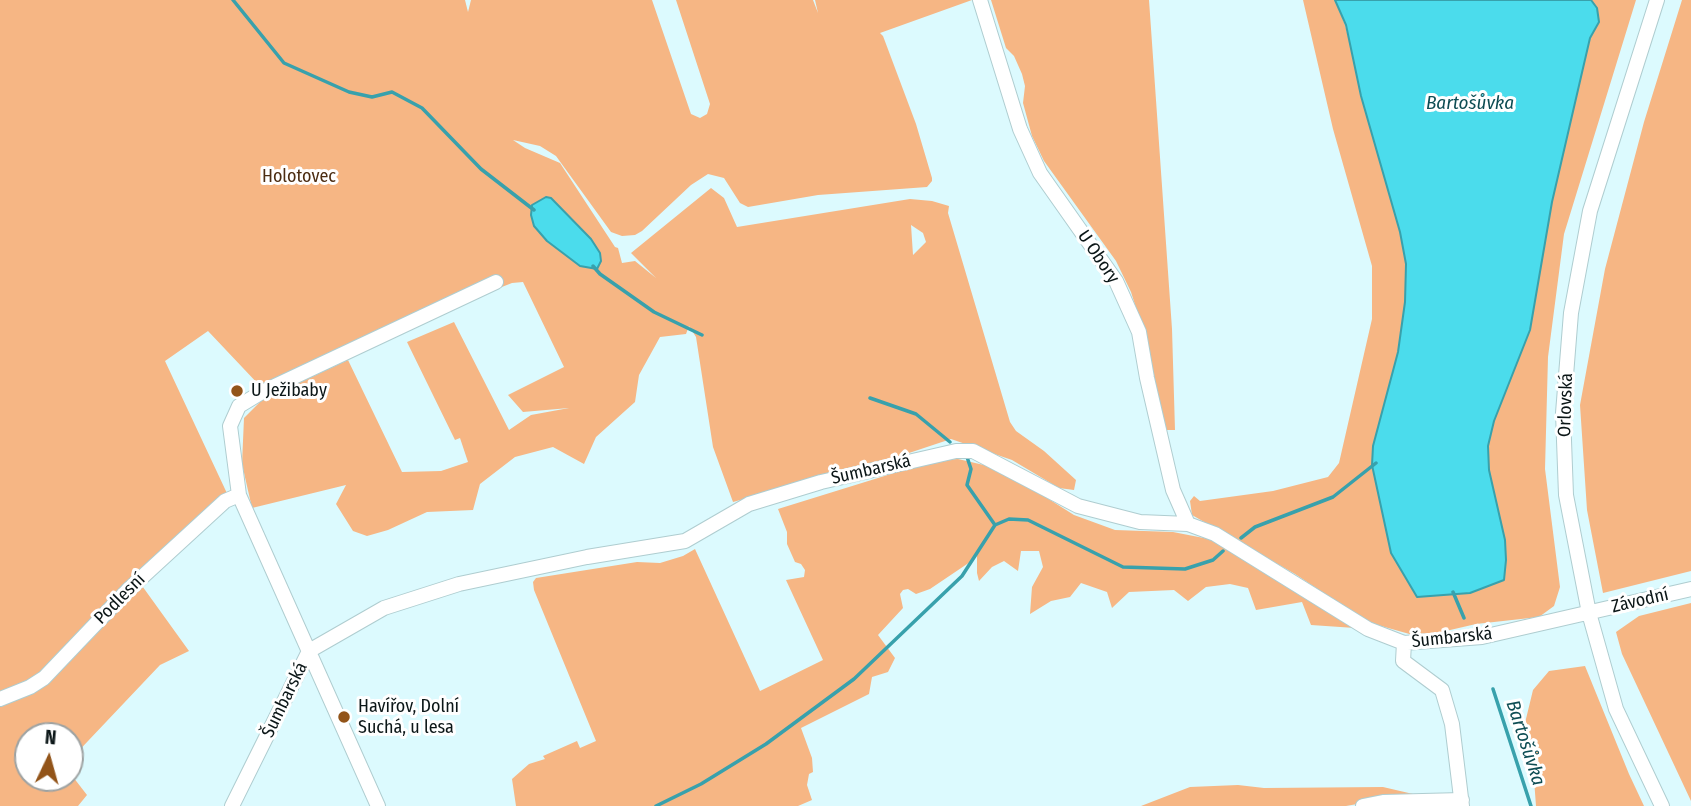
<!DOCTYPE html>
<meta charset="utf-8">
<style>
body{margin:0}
#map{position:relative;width:1691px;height:806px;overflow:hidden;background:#dcfafe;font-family:"Fira Sans Condensed",sans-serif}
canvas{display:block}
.north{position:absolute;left:14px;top:722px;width:70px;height:70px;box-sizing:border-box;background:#fff;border:2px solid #9da2a2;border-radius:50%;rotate:5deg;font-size:19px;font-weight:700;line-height:28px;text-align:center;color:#0b1617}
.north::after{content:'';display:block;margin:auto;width:24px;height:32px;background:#925419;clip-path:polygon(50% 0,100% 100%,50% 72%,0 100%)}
</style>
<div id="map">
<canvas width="1691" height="806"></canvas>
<div class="north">N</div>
</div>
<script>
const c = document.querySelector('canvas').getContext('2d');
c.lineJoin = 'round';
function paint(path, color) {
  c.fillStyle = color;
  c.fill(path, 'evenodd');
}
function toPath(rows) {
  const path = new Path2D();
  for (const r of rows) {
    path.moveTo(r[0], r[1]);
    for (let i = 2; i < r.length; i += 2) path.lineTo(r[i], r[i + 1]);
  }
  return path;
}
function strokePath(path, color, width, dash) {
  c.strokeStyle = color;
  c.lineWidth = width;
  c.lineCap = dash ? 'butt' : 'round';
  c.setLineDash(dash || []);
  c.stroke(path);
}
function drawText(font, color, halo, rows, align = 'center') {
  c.font = font + ' "Fira Sans Condensed",sans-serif';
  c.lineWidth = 6;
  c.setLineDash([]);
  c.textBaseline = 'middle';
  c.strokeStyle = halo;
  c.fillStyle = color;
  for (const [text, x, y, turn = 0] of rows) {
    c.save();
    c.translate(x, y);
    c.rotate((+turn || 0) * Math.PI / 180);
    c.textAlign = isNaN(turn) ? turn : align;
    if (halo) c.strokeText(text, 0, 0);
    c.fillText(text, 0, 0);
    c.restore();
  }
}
paint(toPath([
 [0,0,465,0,468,12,471,0,652,0,691,114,700,118,707,114,710,104,676,0,813,0,818,13,815,0,972,0,880,33,883,36,916,124,932,178,932,181,927,187,818,195,748,207,740,203,724,178,708,174,691,185,642,231,635,235,622,236,611,232,556,156,540,146,513,140,525,148,560,163,615,247,618,248,622,263,635,261,656,278,631,253,711,188,724,198,737,227,910,199,932,201,949,206,948,213,1010,422,1016,431,1044,451,1076,480,1074,490,1059,488,1012,460,951,439,909,453,733,502,713,447,696,337,689,326,686,334,660,337,639,375,635,402,596,437,584,464,553,447,515,457,480,484,473,510,427,512,388,530,367,536,353,531,336,504,346,485,252,508,242,464,244,418,262,400,348,360,402,472,441,471,468,462,460,438,455,440,407,342,454,322,509,430,531,415,569,408,523,412,508,395,564,367,523,282,512,283,420,319,260,386,208,331,165,361,232,504,140,583,189,651,160,665,70,760,70,736,28,736,28,778,70,778,70,773,87,795,78,806,0,806],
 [911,225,923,233,926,242,913,255],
 [991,0,1149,0,1172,329,1175,430,1164,430,1143,330,1131,292,1116,261,1044,161,1032,136,1023,103,1025,86,1022,74,1014,56,1006,48],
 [1303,0,1335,0,1345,25,1400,232,1406,264,1405,302,1398,352,1374,441,1372,465,1391,553,1417,597,1470,593,1506,560,1505,540,1489,470,1488,446,1494,421,1530,330,1552,202,1590,38,1599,22,1597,8,1591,0,1636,0,1564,234,1548,357,1545,469,1560,587,1554,606,1539,617,1476,624,1420,637,1367,622,1295,574,1192,515,1190,501,1194,496,1200,501,1273,491,1328,477,1339,463,1372,319,1372,266,1333,129],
 [1682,0,1691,0,1691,571,1603,593,1587,510,1580,405,1605,269,1644,122],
 [958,459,1001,469,1074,515,1115,530,1173,532,1214,540,1355,628,1311,625,1302,602,1256,610,1248,588,1230,584,1206,587,1188,601,1174,590,1129,592,1112,608,1107,592,1081,583,1070,597,1051,601,1030,614,1032,587,1043,567,1039,551,1021,551,1018,571,1004,561,992,567,979,581,977,573,977,554,973,560,930,589,916,594,908,589,903,590,900,594,903,608,878,635,895,658,888,672,872,677,869,694,801,728,812,758,813,772,809,774,807,785,812,800,798,806,516,806,512,779,529,764,545,759,543,756,577,741,580,748,596,741,534,590,533,582,536,578,637,562,660,563,683,556,695,549,760,691,823,660,786,580,804,577,805,570,801,564,795,562,787,544,787,532,778,509,936,460],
 [1691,603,1691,801,1622,654,1616,632,1639,616],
 [1585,666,1629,774,1644,806,1536,806,1532,752,1525,723,1533,690,1549,671],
 [1238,785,1264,788,1383,787,1413,794,1346,806,1141,806,1190,787]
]), '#f6b684');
const water = toPath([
 [1335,0,1591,0,1597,8,1599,22,1590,38,1552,202,1530,330,1494,421,1488,446,1489,470,1505,540,1506,560,1504,580,1470,593,1417,597,1391,553,1372,465,1373,446,1398,352,1405,302,1406,264,1400,232,1361,96,1346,25,1335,0],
 [546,197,551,198,591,239,600,253,601,261,597,269,580,266,547,241,534,226,531,215,532,205,546,197]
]);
paint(water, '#4bdcec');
strokePath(water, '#38a1ac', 2);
strokePath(toPath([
 [233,0,284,63,349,92,372,97,392,92,422,108,481,169,534,210],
 [593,266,600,274,654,312,702,335],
 [870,398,916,414,950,442],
 [967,457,971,469,967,485,995,525,1009,519,1028,520,1123,567,1185,569,1213,560,1223,551],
 [1241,538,1255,527,1333,497,1376,463],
 [1453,592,1464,618],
 [1493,689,1531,806],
 [656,806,701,784,766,744,854,679,962,576,995,525]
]), '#38a1ac', 3.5);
const minor = toPath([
 [980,0,1020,129,1040,173,1116,281,1139,332,1147,378,1173,490,1188,524],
 [1657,0,1590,211,1571,313,1563,413,1566,495,1589,613,1616,709,1662,806],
 [1404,643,1403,661,1442,690,1452,724,1462,806],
 [0,699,30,687,44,678,127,591,225,501,239,495],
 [232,806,309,651,384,608,459,584,587,557,685,541,749,504,821,482,956,451,973,451,1078,506,1140,522,1188,524,1215,534,1368,629,1404,643,1482,637,1691,589],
 [378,806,239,495,230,426,239,406,262,392,496,282],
 [1363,806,1383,802,1462,800]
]);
strokePath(minor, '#afcdd0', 16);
strokePath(minor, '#fff', 14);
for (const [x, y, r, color] of [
 [237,391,7,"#925419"],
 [344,717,7,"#925419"]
]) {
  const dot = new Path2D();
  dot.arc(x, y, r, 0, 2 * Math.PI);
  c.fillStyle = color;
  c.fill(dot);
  strokePath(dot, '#fff', 2.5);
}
drawText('18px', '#4c2d12', '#fff', [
 ["Holotovec",299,177]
]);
drawText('18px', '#0b1617', '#fff', [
 ["U Obory",1098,257,56],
 ["Orlovská",1566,405,-88],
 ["Šumbarská",871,470,-13],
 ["Podlesní",120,599,-45],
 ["Závodní",1640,601,-13],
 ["Šumbarská",1452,638,-6],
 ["Šumbarská",285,700,-64]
]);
drawText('18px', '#0b1617', '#fff', [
 ["U Ježibaby",251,391],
 ["Havířov, Dolní",358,707],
 ["Suchá, u lesa",358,728]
], 'left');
drawText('italic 19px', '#0e4d54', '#fff', [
 ["Bartošůvka",1470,104],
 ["Bartošůvka",1525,743,72]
]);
</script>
